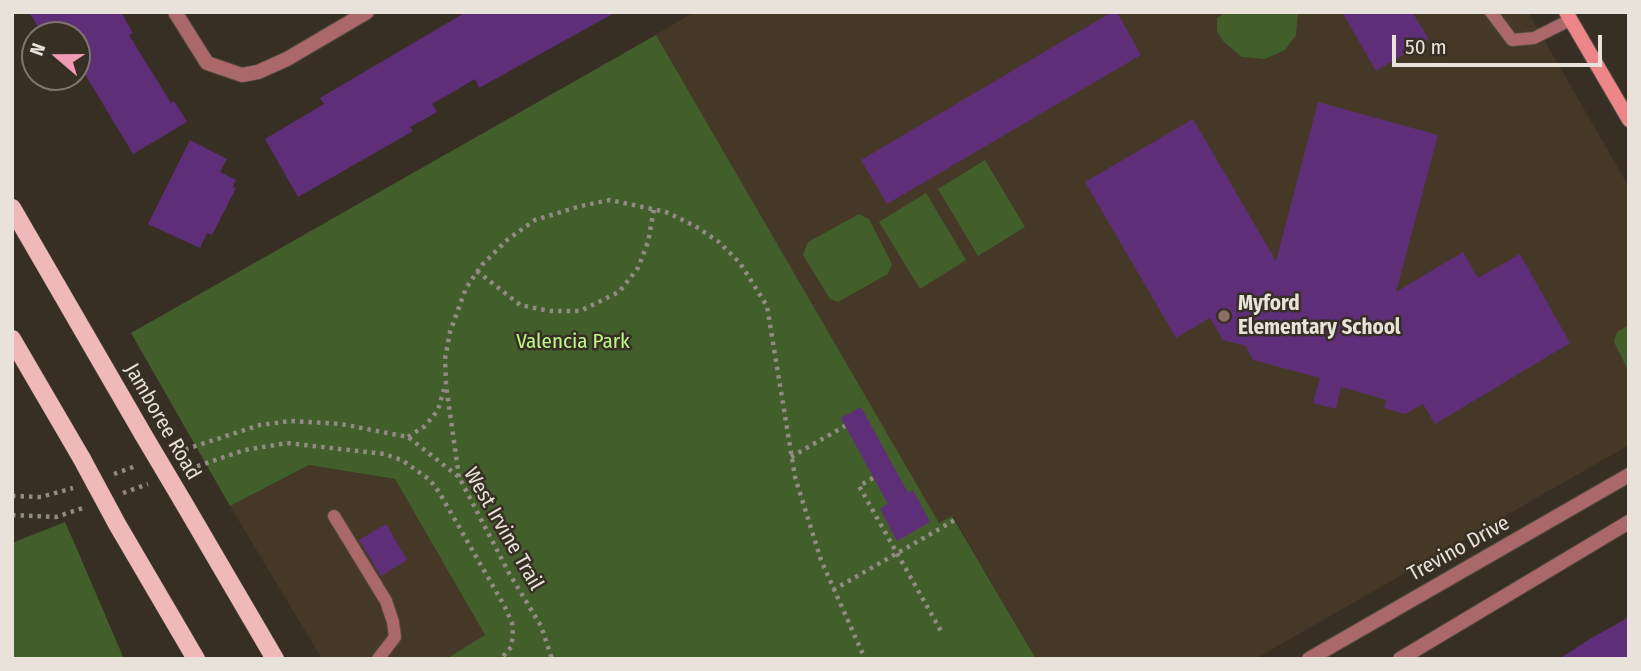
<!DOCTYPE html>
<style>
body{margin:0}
#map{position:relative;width:1641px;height:671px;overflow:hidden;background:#382f24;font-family:"Fira Sans Condensed",sans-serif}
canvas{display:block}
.frame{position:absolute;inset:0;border:14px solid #e8e2db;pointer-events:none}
.north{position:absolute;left:21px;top:21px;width:70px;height:70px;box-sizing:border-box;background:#382f24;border:2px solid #7e776d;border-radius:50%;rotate:290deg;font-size:19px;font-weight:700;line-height:28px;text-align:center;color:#e8e2db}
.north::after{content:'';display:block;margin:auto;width:24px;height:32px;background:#f19ab3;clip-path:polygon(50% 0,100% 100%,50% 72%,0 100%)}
.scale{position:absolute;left:1392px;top:35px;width:210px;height:32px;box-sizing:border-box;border:4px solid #e8e2db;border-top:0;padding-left:9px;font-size:21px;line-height:24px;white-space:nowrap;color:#e8e2db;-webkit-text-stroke:5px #382f24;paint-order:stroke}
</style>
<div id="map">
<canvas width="1641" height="671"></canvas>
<div class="frame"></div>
<div class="north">N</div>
<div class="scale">50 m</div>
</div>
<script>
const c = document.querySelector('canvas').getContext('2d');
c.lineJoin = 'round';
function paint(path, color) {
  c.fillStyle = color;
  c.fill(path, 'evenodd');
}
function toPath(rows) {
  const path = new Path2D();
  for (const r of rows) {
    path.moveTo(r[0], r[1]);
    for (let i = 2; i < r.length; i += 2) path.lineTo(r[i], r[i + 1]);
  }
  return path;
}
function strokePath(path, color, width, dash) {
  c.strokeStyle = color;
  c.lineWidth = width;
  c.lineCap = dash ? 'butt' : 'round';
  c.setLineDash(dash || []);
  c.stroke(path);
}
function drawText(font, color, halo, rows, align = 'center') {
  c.font = font + ' "Fira Sans Condensed",sans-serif';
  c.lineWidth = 5;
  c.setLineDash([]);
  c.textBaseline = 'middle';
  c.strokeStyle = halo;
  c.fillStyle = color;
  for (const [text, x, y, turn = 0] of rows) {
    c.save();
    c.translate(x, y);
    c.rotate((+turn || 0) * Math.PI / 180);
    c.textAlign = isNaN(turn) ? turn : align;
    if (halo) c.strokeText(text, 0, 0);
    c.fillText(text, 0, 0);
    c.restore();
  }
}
paint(toPath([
 [694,12,1528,12,1629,187,1629,445,1255,659,1036,659,953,516,939,524,656,35],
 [309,465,395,479,485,635,446,659,322,659,230,506]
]), '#453827');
paint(toPath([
 [1227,12,1298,12,1296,35,1285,50,1265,59,1242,57,1224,42,1217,31,1217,18],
 [656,35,939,523,952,516,1036,659,446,659,485,635,395,479,309,465,230,506,131,333],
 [985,160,1025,227,978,256,938,189],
 [926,193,966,260,920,289,879,222],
 [859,214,869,219,892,264,888,274,838,302,830,299,803,255,808,242],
 [1629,325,1629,372,1614,342,1617,332],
 [65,522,73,540,124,659,12,659,12,543]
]), '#425e2b');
paint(toPath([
 [29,12,121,12,133,33,129,35,171,103,174,101,187,122,133,154,77,61,77,35,43,35],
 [466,12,616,12,479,88,475,79,432,104,437,112,410,127,413,131,298,197,265,139,324,104,320,98],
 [1112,12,1117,12,1141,55,887,204,861,160],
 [1342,12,1412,12,1429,39,1376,71],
 [1318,102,1438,135,1396,292,1463,252,1478,278,1520,254,1570,343,1435,424,1423,404,1405,414,1384,408,1387,400,1341,387,1336,409,1313,403,1320,378,1253,360,1246,346,1223,340,1210,318,1176,338,1085,182,1193,119,1276,261],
 [190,140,227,159,220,172,236,180,233,187,236,188,212,235,207,233,200,248,148,224],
 [861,407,908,493,913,490,930,522,897,541,880,509,888,504,841,418],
 [386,524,407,560,381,576,359,540],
 [1629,617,1629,659,1559,659,1590,639]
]), '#5e2e79');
const lane = toPath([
 [1491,12,1512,40,1534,38,1570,20],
 [334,516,386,601,393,622,395,637,378,659]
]);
const street = toPath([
 [175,12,207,63,242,75,258,72,287,59,367,12],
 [1309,659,1629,475],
 [1400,659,1629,522]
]);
const secondary = toPath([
 [1566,12,1629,120]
]);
const primary = toPath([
 [12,208,144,436],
 [12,339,82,459],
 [182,500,275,659],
 [117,524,196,659]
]);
strokePath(lane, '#544c41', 14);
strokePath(street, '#544c41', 16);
strokePath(secondary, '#544c41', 16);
strokePath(primary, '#544c41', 19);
strokePath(toPath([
 [477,271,520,305,550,311,580,311,619,292,638,268,648,242,654,209],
 [408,437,425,426,438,410,444,389],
 [177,452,260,425,291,421,341,424,408,437,459,477,509,573,541,626,552,659],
 [791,457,845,426],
 [189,469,245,450,287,443,384,454,402,460,430,480,439,492,505,607,512,623,513,636,511,647,501,659],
 [114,474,136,466],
 [459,477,446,385,445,359,450,332,466,288,482,265,507,240,535,220,581,206,610,200,666,212,695,226,719,242,740,263,767,306,795,477,821,560,865,659],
 [873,478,859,486,941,631],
 [123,493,148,484],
 [12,496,41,497,73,488],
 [12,515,56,517,86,507],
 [833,590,955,520]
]), '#928b82', 4.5, [3.5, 5]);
strokePath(lane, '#aa686a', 12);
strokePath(street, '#aa686a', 14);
strokePath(secondary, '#ee8589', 14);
strokePath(primary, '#f0b9b9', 18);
const primaryBridge = toPath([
 [144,436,182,500],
 [82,459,117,524]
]);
strokePath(primaryBridge, '#544c41', 19, []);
strokePath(primaryBridge, '#f0b9b9', 18);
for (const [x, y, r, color] of [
 [1224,316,7,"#8d6e63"]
]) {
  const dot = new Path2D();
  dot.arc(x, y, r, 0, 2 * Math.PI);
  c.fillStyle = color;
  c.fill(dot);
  strokePath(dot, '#382f24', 2.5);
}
drawText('bold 21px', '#e8e2db', '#382f24', [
 ["Myford",1238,304],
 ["Elementary School",1238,328]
], 'left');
drawText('21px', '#bcfa88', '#382f24', [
 ["Valencia Park",573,342]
]);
drawText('21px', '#e8e2db', '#382f24', [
 ["Jamboree Road",162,422,60],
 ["West Irvine Trail",503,529,60],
 ["Trevino Drive",1459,549,-29]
]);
</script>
